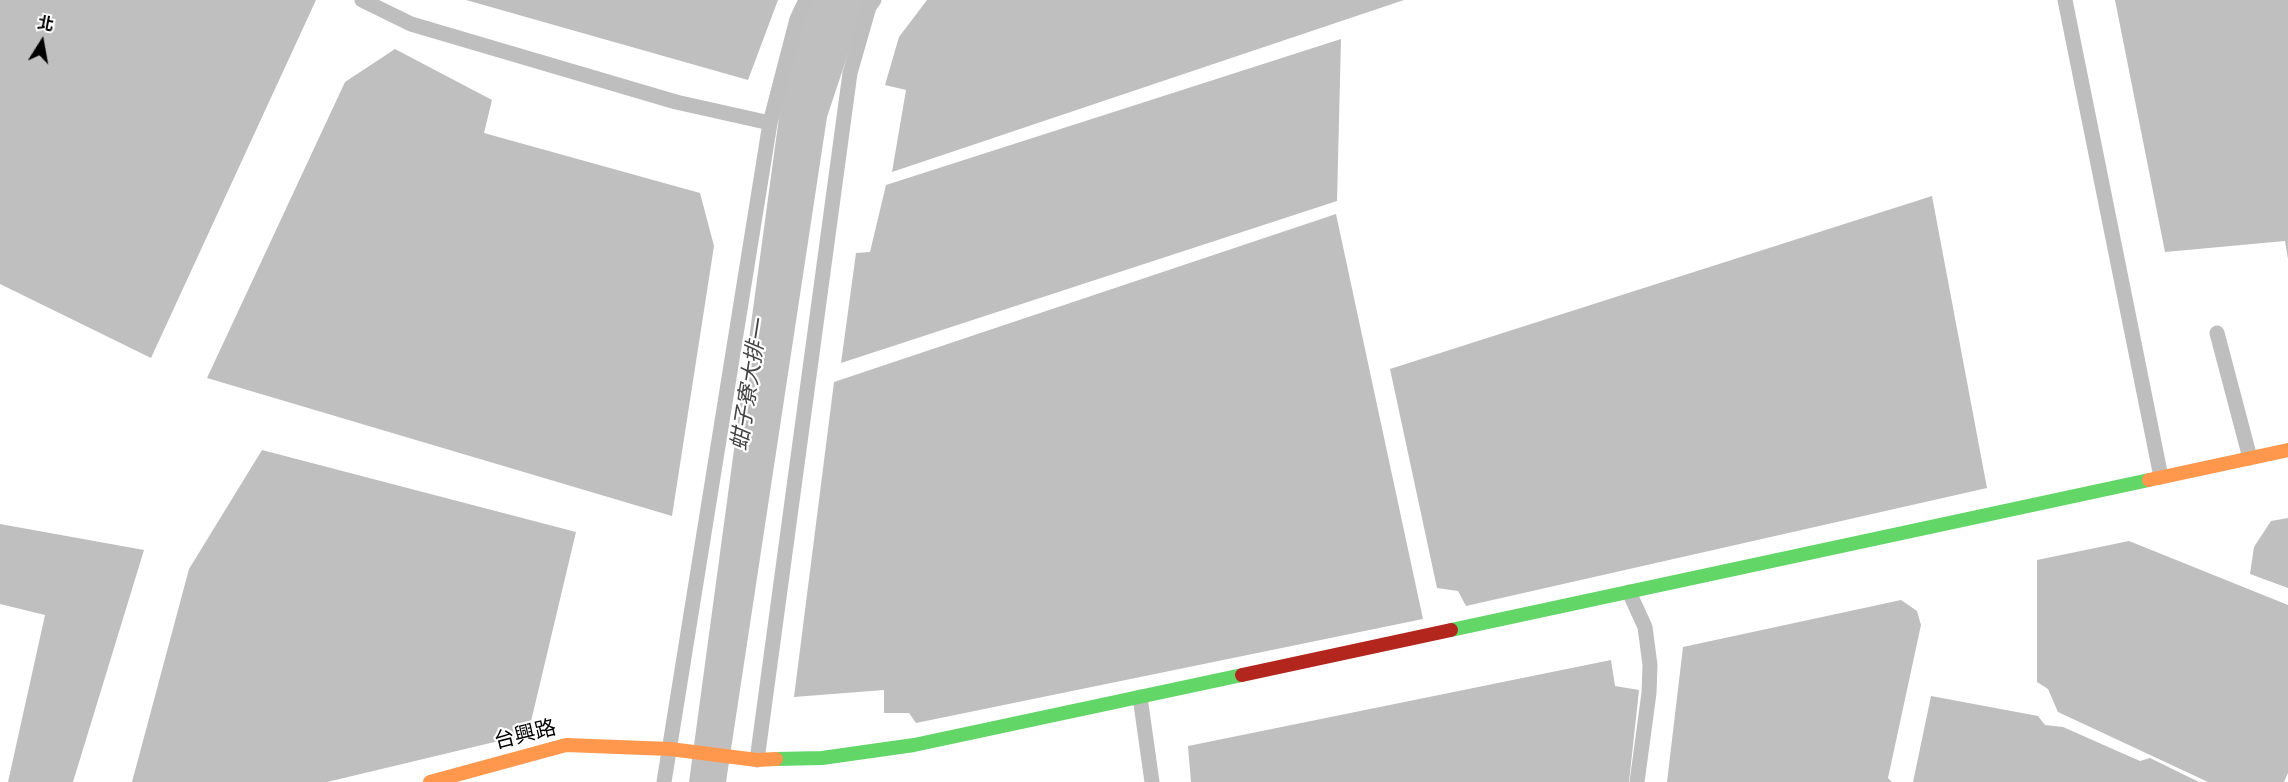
<!DOCTYPE html>
<meta charset="utf-8">
<style>
body{margin:0}
#map{position:relative;width:2288px;height:782px;overflow:hidden;background:#fff;font-family:Cabin,"Noto Sans TC",sans-serif}
canvas{display:block}
.north{position:absolute;left:12px;top:12px;width:60px;height:60px;-webkit-text-stroke:4px #fff;paint-order:stroke;rotate:11deg;font-size:16px;font-weight:700;line-height:24px;text-align:center;color:#000}
.north::after{content:'';display:block;margin:auto;width:21px;height:27px;background:#000;clip-path:polygon(50% 0,100% 100%,50% 72%,0 100%)}
</style>
<div id="map">
<canvas width="2288" height="782"></canvas>
<div class="north">北</div>
</div>
<script>
const c = document.querySelector('canvas').getContext('2d');
c.lineJoin = 'round';
function paint(path, color) {
  c.fillStyle = color;
  c.fill(path, 'evenodd');
}
function toPath(rows) {
  const path = new Path2D();
  for (const r of rows) {
    path.moveTo(r[0], r[1]);
    for (let i = 2; i < r.length; i += 2) path.lineTo(r[i], r[i + 1]);
  }
  return path;
}
function strokePath(path, color, width, dash) {
  c.strokeStyle = color;
  c.lineWidth = width;
  c.lineCap = dash ? 'butt' : 'round';
  c.setLineDash(dash || []);
  c.stroke(path);
}
function drawText(font, color, halo, rows, align = 'center') {
  c.font = font + ' Cabin,"Noto Sans TC",sans-serif';
  c.lineWidth = 4.5;
  c.setLineDash([]);
  c.textBaseline = 'middle';
  c.strokeStyle = halo;
  c.fillStyle = color;
  for (const [text, x, y, turn = 0] of rows) {
    c.save();
    c.translate(x, y);
    c.rotate((+turn || 0) * Math.PI / 180);
    c.textAlign = isNaN(turn) ? turn : align;
    if (halo) c.strokeText(text, 0, 0);
    c.fillText(text, 0, 0);
    c.restore();
  }
}
paint(toPath([
 [0,0,316,0,151,358,0,284],
 [466,0,778,0,748,80],
 [809,0,866,0,827,117,726,782,689,782,782,95],
 [927,0,1404,0,892,172,906,90,885,85,899,37],
 [2115,0,2288,0,2288,259,2285,241,2165,252],
 [1341,39,1337,201,841,363,856,253,870,252,886,185],
 [395,49,492,100,484,133,700,193,714,246,672,516,207,378,345,82],
 [1932,196,1987,488,1466,606,1458,591,1437,588,1390,369],
 [1336,214,1423,619,916,723,909,713,884,713,884,690,794,697,834,382],
 [262,450,576,532,528,734,327,782,132,782,189,569],
 [2288,518,2288,588,2250,574,2254,547,2271,521],
 [0,524,144,550,73,782,8,782,45,615,0,604],
 [2129,541,2288,605,2288,773,2284,782,2208,782,2058,712,2048,689,2037,682,2037,560],
 [1901,600,1917,611,1921,625,1888,778,1892,782,1667,782,1683,647],
 [1611,660,1615,686,1639,690,1629,782,1191,782,1188,746],
 [1931,696,2038,716,2045,725,2063,727,2140,761,2150,758,2199,782,1913,782]
]), '#bfbfbf');
strokePath(toPath([
 [362,0,411,24,676,102,770,123],
 [2065,0,2161,477],
 [2217,333,2250,458],
 [1629,592,1645,627,1650,665,1649,693,1637,782],
 [1140,697,1152,782],
 [757,760,850,73,869,7,874,0],
 [664,782,770,123,797,19,806,0]
]), '#bebebe', 15);
strokePath(toPath([
 [1451,630,2149,480],
 [776,759,822,758,914,745,1242,675]
]), '#63d668', 14);
strokePath(toPath([
 [2149,480,2288,450],
 [430,782,566,745,670,749,757,760,776,759]
]), '#ff974d', 14);
strokePath(toPath([
 [1242,675,1451,630]
]), '#b3261e', 14);
drawText('21px', '#000', '#fff', [
 ["台興路",525,735,-14]
]);
drawText('italic 22px', '#444', '#fff', [
 ["蚶子寮大排一",750,385,-81]
]);
</script>
